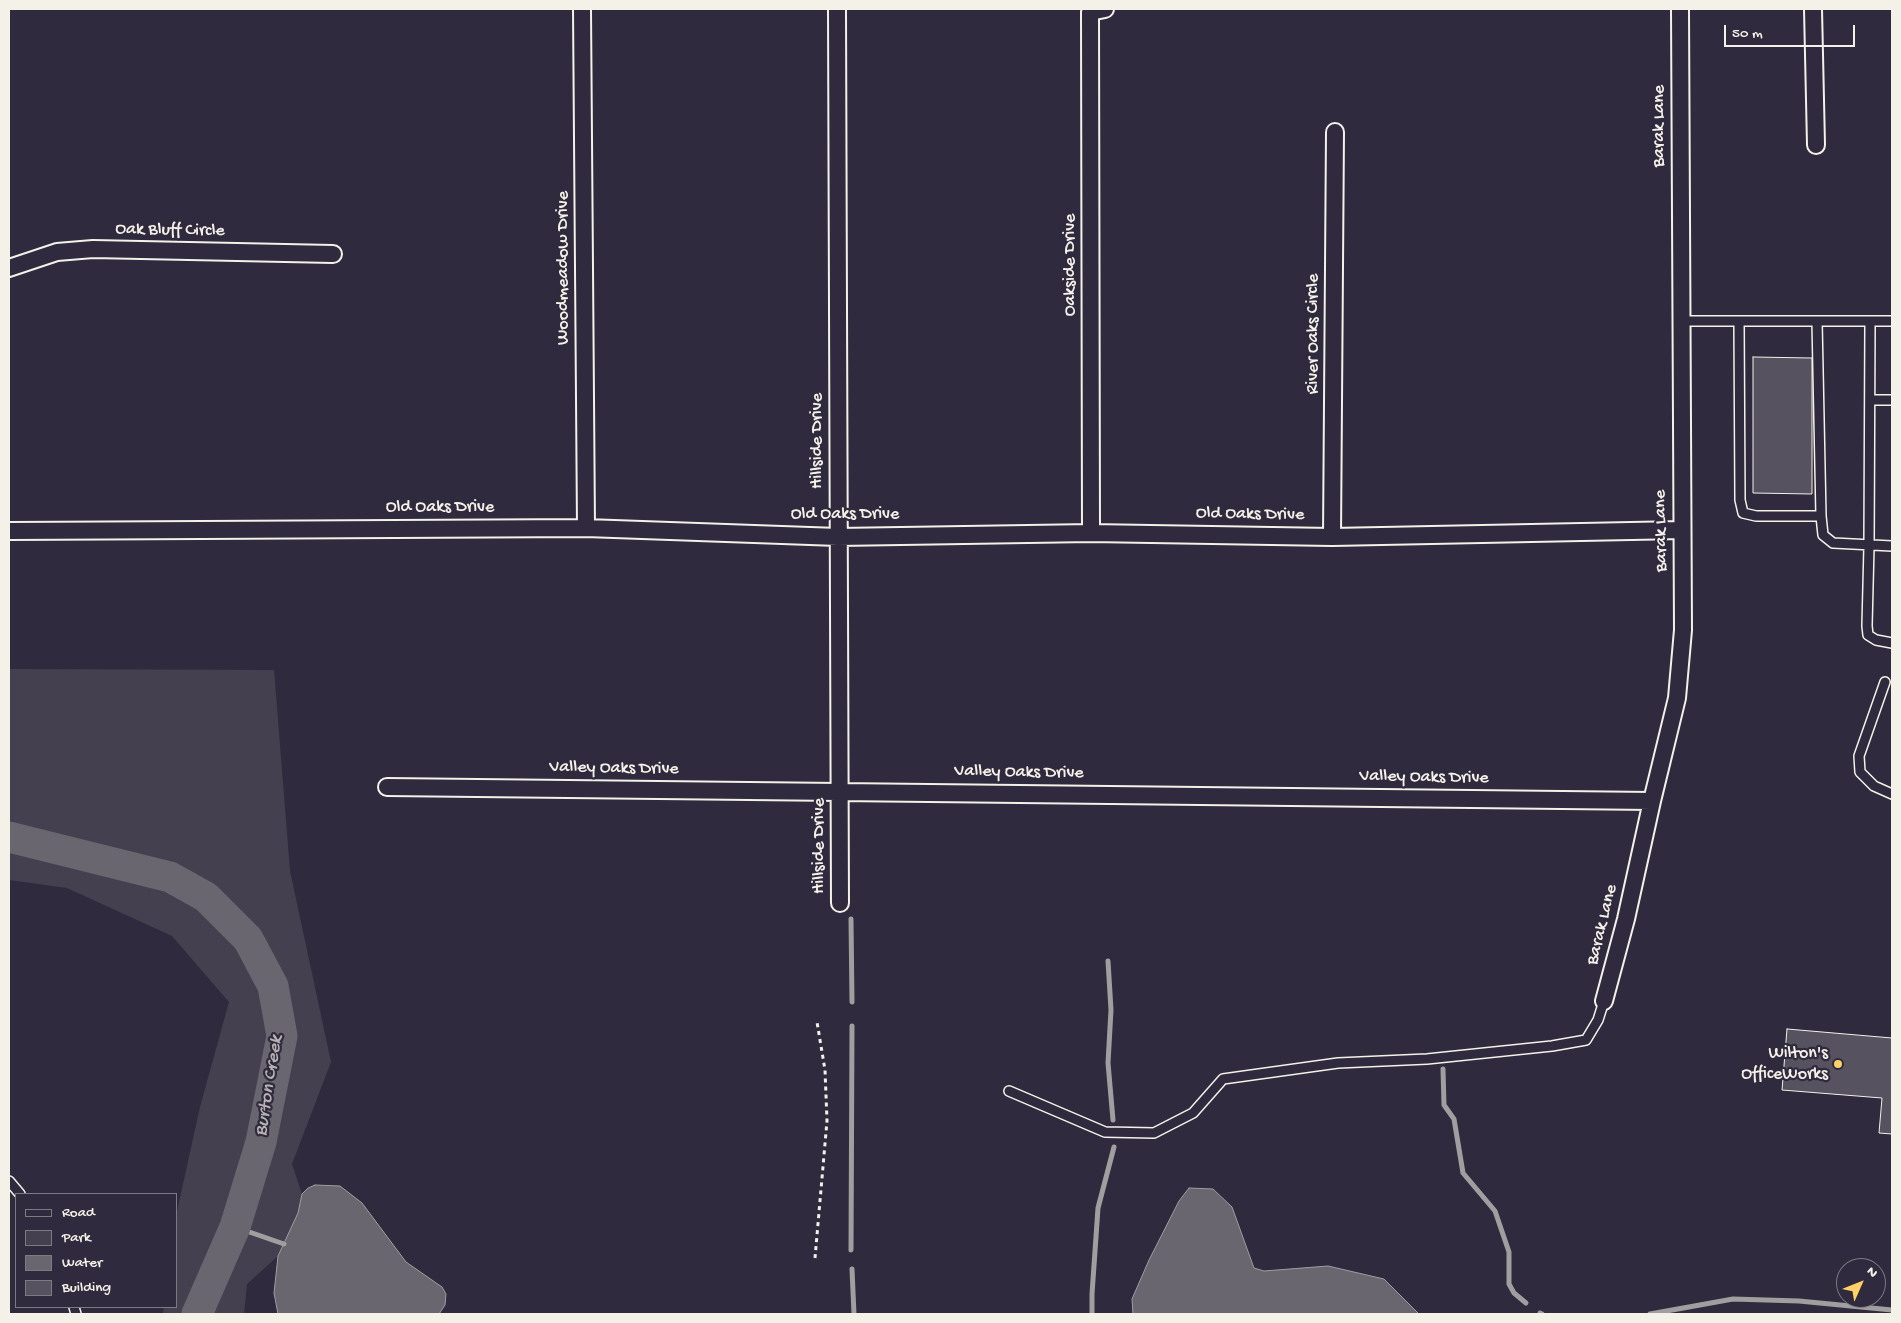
<!DOCTYPE html>
<style>
body{margin:0}
#map{position:relative;width:1901px;height:1323px;overflow:hidden;background:#2f2a3d;font-family:"Gochi Hand",sans-serif}
canvas{display:block}
.frame{position:absolute;inset:0;border:10px solid #f4f1e8;pointer-events:none}
.legend{position:absolute;left:15px;top:1193px;width:162px;height:115px;box-sizing:border-box;background:#2f2a3d;border:1px solid #7e7a81;margin:0;padding:6px 9px;list-style:none;font-size:15px;color:#f4f1e8}
.legend li{display:flex;align-items:center;gap:10px;height:25px}
.legend b{width:25px;border:1px solid #7e7a81}
.north{position:absolute;left:1836px;top:1258px;width:50px;height:50px;box-sizing:border-box;background:#2f2a3d;border:1px solid #7e7a81;border-radius:50%;rotate:46deg;font-size:14px;font-weight:700;line-height:20px;text-align:center;color:#f4f1e8}
.north::after{content:'';display:block;margin:auto;width:18px;height:22px;background:#ffd166;clip-path:polygon(50% 0,100% 100%,50% 72%,0 100%)}
.scale{position:absolute;left:1724px;top:25px;width:131px;height:22px;box-sizing:border-box;border:2px solid #f4f1e8;border-top:0;padding-left:6px;font-size:15px;line-height:18px;white-space:nowrap;color:#f4f1e8;-webkit-text-stroke:4px #2f2a3d;paint-order:stroke}
</style>
<div id="map">
<canvas width="1901" height="1323"></canvas>
<div class="frame"></div>
<ul class="legend">
<li><b style="height:6px;background:#2f2a3d"></b>Road</li>
<li><b style="height:14px;background:#454050"></b>Park</li>
<li><b style="height:14px;background:#6a6670"></b>Water</li>
<li><b style="height:14px;background:#56525f"></b>Building</li>
</ul>
<div class="north">N</div>
<div class="scale">50 m</div>
</div>
<script>
const c = document.querySelector('canvas').getContext('2d');
c.lineJoin = 'round';
function paint(path, color) {
  c.fillStyle = color;
  c.fill(path, 'evenodd');
}
function toPath(rows) {
  const path = new Path2D();
  for (const r of rows) {
    path.moveTo(r[0], r[1]);
    for (let i = 2; i < r.length; i += 2) path.lineTo(r[i], r[i + 1]);
  }
  return path;
}
function strokePath(path, color, width, dash) {
  c.strokeStyle = color;
  c.lineWidth = width;
  c.lineCap = dash ? 'butt' : 'round';
  c.setLineDash(dash || []);
  c.stroke(path);
}
function drawText(font, color, halo, rows, align = 'center') {
  c.font = font + ' "Gochi Hand",sans-serif';
  c.lineWidth = 4.5;
  c.setLineDash([]);
  c.textBaseline = 'middle';
  c.strokeStyle = halo;
  c.fillStyle = color;
  for (const [text, x, y, turn = 0] of rows) {
    c.save();
    c.translate(x, y);
    c.rotate((+turn || 0) * Math.PI / 180);
    c.textAlign = isNaN(turn) ? turn : align;
    if (halo) c.strokeText(text, 0, 0);
    c.fillText(text, 0, 0);
    c.restore();
  }
}
paint(toPath([
 [9,669,274,670,290,871,331,1062,292,1164,302,1194,298,1213,278,1256,247,1284,244,1314,163,1314,164,1307,176,1307,176,1216,200,1107,229,1002,172,936,67,888,9,880]
]), '#454050');
const water = toPath([
 [315,1185,340,1186,362,1203,406,1262,442,1287,446,1294,445,1305,439,1314,278,1314,274,1293,278,1256,298,1213,302,1194,308,1188,315,1185],
 [1189,1188,1213,1189,1232,1207,1254,1268,1264,1271,1328,1266,1384,1279,1419,1314,1133,1314,1132,1299,1149,1260,1179,1201,1189,1188]
]);
paint(water, '#6a6670');
strokePath(water, '#a19ea0', 1);
strokePath(toPath([
 [851,919,852,1002],
 [1108,961,1111,1010,1108,1063,1113,1120],
 [1443,1069,1444,1105,1454,1119,1463,1173,1495,1211,1509,1252,1509,1284,1514,1293,1526,1303],
 [235,1227,284,1244],
 [851,1250,852,1026],
 [852,1269,854,1314],
 [1540,1313,1542,1314],
 [1092,1314,1092,1294,1098,1208,1114,1147],
 [1650,1314,1733,1299,1799,1301,1892,1310]
]), '#a19ea0', 5);
strokePath(toPath([
 [9,837,170,877,206,897,248,939,273,986,282,1036,261,1142,235,1227,197,1314]
]), '#6a6670', 31);
const building = toPath([
 [1753,357,1812,358,1812,494,1753,493,1753,357],
 [1787,1029,1892,1038,1892,1134,1879,1133,1882,1098,1782,1090,1787,1029]
]);
paint(building, '#56525f');
strokePath(building, '#f4f1e8', 1);
const service = toPath([
 [1681,321,1892,321],
 [1739,321,1740,500,1743,513,1756,516,1821,516],
 [1817,321,1821,516,1823,535,1833,543,1892,546],
 [1870,321,1869,546,1867,626,1868,635,1876,640,1892,643],
 [1870,400,1892,400],
 [1885,682,1859,756,1860,772,1874,786,1892,794],
 [1009,1091,1105,1132,1154,1133,1193,1113,1223,1079,1338,1063,1427,1059,1552,1046,1586,1040,1598,1020,1604,1001],
 [9,1181,20,1194],
 [74,1307,76,1314]
]);
const minor = toPath([
 [582,9,586,528],
 [837,9,840,903],
 [1813,9,1816,145],
 [9,268,57,252,93,249,333,254],
 [9,531,586,528,838,537,1091,533,1332,537,1681,530],
 [1091,533,1090,12,1105,9],
 [1332,537,1335,132],
 [387,787,1652,801],
 [1604,1001,1626,919,1652,801,1677,698,1683,630,1680,9]
]);
strokePath(service, '#f4f1e8', 12);
strokePath(minor, '#f4f1e8', 20);
strokePath(toPath([
 [815,1258,827,1121,825,1070,817,1022]
]), '#f4f1e8', 3, [4, 4]);
strokePath(service, '#2f2a3d', 9);
strokePath(minor, '#2f2a3d', 16);
for (const [x, y, r, color] of [
 [1838,1064,5,"#ffd166"]
]) {
  const dot = new Path2D();
  dot.arc(x, y, r, 0, 2 * Math.PI);
  c.fillStyle = color;
  c.fill(dot);
  strokePath(dot, '#2f2a3d', 2);
}
drawText('18px', '#f4f1e8', '#2f2a3d', [
 ["Barak Lane",1660,126,-90],
 ["Oak Bluff Circle",170,231,1],
 ["Oakside Drive",1071,265,-90],
 ["Woodmeadow Drive",564,268,-90],
 ["River Oaks Circle",1314,334,-90],
 ["Hillside Drive",818,441,-90],
 ["Old Oaks Drive",440,508],
 ["Old Oaks Drive",845,515],
 ["Old Oaks Drive",1250,515,1],
 ["Barak Lane",1662,531,-91],
 ["Valley Oaks Drive",614,769,1],
 ["Valley Oaks Drive",1019,773,1],
 ["Valley Oaks Drive",1424,778,1],
 ["Hillside Drive",820,846,-90],
 ["Barak Lane",1603,925,-76]
]);
drawText('18px', '#f4f1e8', '#2f2a3d', [
 ["Wilton's",1828,1054],
 ["OfficeWorks",1828,1075]
], 'right');
drawText('italic 19px', '#b6b2b2', '#2f2a3d', [
 ["Burton Creek",270,1086,-81]
]);
</script>
